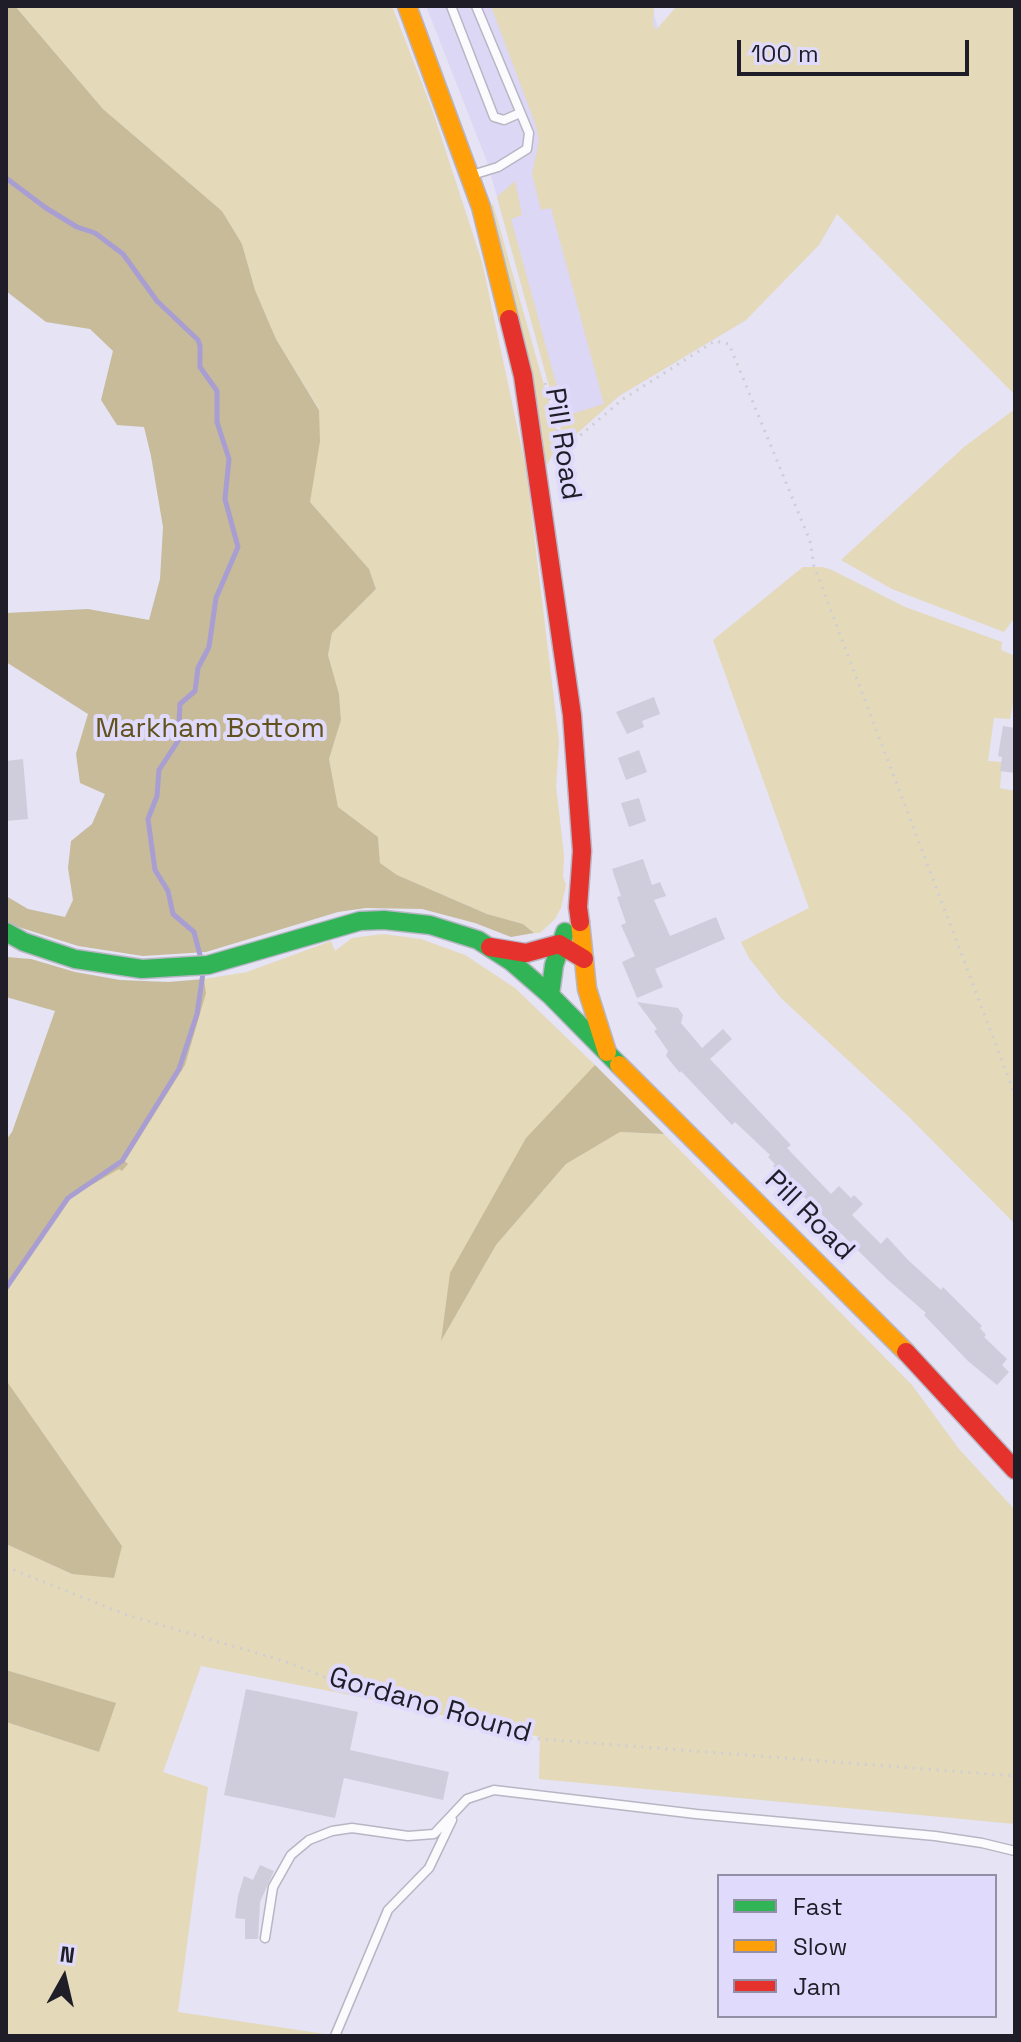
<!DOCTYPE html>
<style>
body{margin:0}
#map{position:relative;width:1021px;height:2042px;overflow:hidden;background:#e5e3f4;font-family:"Space Grotesk",sans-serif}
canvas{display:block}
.frame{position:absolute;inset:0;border:8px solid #1f1d28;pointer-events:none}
.legend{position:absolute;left:717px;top:1874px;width:280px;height:144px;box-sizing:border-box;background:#e0dbfc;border:2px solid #938fa7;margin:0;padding:10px 14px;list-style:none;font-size:24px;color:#1f1d28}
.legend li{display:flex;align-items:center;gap:16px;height:40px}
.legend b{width:40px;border:2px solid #938fa7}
.north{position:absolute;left:24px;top:1938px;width:80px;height:80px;-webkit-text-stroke:6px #e0dbfc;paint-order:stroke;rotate:8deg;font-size:22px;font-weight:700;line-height:32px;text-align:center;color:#1f1d28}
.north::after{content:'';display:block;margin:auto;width:28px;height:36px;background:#1f1d28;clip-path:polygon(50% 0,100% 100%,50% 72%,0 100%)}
.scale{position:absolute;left:737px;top:40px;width:232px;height:36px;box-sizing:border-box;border:4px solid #1f1d28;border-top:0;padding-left:10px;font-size:24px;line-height:28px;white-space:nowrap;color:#1f1d28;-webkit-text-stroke:6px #e0dbfc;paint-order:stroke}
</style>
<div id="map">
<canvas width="1021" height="2042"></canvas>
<div class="frame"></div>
<ul class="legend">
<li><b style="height:10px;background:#30b455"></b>Fast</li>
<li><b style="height:10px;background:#ff9f0a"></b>Slow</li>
<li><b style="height:10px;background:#e5322d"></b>Jam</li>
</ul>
<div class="north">N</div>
<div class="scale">100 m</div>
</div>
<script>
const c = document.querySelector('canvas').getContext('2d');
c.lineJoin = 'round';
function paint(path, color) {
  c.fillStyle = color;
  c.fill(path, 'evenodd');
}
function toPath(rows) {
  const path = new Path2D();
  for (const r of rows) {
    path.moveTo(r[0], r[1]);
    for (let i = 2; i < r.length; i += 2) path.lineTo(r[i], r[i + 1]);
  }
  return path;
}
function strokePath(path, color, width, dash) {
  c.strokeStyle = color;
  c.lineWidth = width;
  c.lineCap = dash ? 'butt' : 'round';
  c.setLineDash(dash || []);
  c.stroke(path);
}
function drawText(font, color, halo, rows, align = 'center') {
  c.font = font + ' "Space Grotesk",sans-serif';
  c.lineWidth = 8;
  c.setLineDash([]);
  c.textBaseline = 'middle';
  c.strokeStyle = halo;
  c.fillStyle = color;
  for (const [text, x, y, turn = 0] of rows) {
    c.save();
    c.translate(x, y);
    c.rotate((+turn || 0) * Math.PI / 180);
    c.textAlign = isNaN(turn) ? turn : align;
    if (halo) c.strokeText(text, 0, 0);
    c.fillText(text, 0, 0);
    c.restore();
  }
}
paint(toPath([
 [426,6,654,6,653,11,746,320,619,396,565,444,488,164]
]), '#dcd7f5');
paint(toPath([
 [15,6,392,6,433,112,482,262,526,468,559,741,556,786,564,855,563,877,566,885,561,908,555,919,540,933,534,933,523,924,487,914,397,875,380,863,378,837,338,807,329,759,341,720,339,694,328,655,332,633,376,589,369,569,310,502,319,409,276,339,255,290,242,244,222,211,103,109],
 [491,6,654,6,653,23,656,30,677,6,1015,6,1015,395,837,214,819,245,746,320,619,396,565,444,497,197,515,181,522,215,511,219,565,416,604,404,551,208,541,210,532,174,539,140,535,123],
 [493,204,556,428,557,446,547,465,488,210],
 [1015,409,1015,621,1012,621,1004,632,892,589,841,560,964,447],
 [803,567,822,567,832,570,905,607,1002,642,1001,650,1015,656,1015,693,1010,719,994,718,988,761,1002,762,1000,788,1015,791,1015,1224,906,1114,781,998,749,958,741,942,809,908,713,640],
 [383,934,421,939,465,955,515,988,595,1065,442,1339,496,1245,566,1164,620,1132,664,1134,912,1385,959,1449,1015,1510,1015,1824,539,1779,540,1737,360,1697,201,1666,163,1772,208,1787,178,2012,325,2034,324,2036,6,2036,6,1722,99,1752,115,1703,6,1670,6,1544,72,1574,122,1546,6,1380,6,1292,71,1197,127,1163,125,1161,206,993,204,979,247,972,331,941,335,951,352,938]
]), '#e4d9b9');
paint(toPath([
 [6,6,15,6,103,109,222,211,242,244,255,290,276,339,319,410,320,441,310,502,369,569,376,589,332,633,328,655,339,694,341,720,329,759,338,807,378,837,380,863,397,875,487,914,523,924,534,933,511,937,475,923,422,909,366,908,338,912,206,952,143,956,78,946,6,923,6,896,28,909,65,917,73,900,68,868,71,841,92,824,105,794,80,783,76,754,88,714,6,662,6,613,88,609,149,620,160,579,163,527,151,456,144,427,117,425,101,400,113,351,90,329,46,322,6,291],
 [6,957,31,959,75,972,120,980,168,982,204,979,206,993,185,1065,125,1161,128,1164,122,1171,119,1169,71,1197,6,1292,6,1140,12,1132,55,1011,6,997],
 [595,1065,664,1134,620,1132,566,1164,496,1245,441,1341,450,1273,526,1138],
 [6,1380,122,1546,114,1578,72,1574,6,1544],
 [6,1670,116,1703,99,1752,6,1722]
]), '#c7bb9a');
strokePath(toPath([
 [6,178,46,208,77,227,95,233,123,254,157,301,198,340,200,346,200,367,217,391,217,422,229,459,225,499,238,547,216,598,209,647,198,668,195,691,180,704,178,741,159,770,157,796,148,819,155,870,168,891,173,914,194,932,201,959],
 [6,1288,68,1198,122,1161,179,1069,197,1014,203,973]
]), '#a99ed2', 5);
paint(toPath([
 [654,697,660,714,642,721,644,727,627,734,616,712],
 [1003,726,1015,728,1015,773,1000,771,1002,757,998,756],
 [639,750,647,772,626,780,618,758],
 [23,759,28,819,6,821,6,761],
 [639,798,646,821,629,827,621,803],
 [643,859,652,885,660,882,666,896,654,900,670,936,716,917,725,939,655,969,663,987,637,998,622,962,635,956,621,925,626,923,617,897,621,896,612,869],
 [637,1002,678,1008,683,1015,681,1023,702,1048,723,1029,732,1039,710,1059,791,1145,787,1148,831,1194,839,1186,851,1198,854,1195,863,1204,852,1215,881,1244,887,1237,908,1260,941,1290,943,1287,982,1326,980,1328,986,1335,984,1337,1007,1359,1002,1365,1009,1372,997,1385,968,1361,924,1315,926,1313,888,1280,821,1214,773,1166,775,1164,768,1157,770,1155,735,1122,732,1125,681,1071,680,1073,666,1056,668,1051,654,1031,657,1029],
 [246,1689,358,1712,350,1750,449,1772,443,1800,344,1778,335,1818,224,1795],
 [260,1865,274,1871,260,1902,258,1939,245,1939,245,1919,235,1918,238,1896,244,1876,253,1880]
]), '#cfcddb');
const lane = toPath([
 [451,6,494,117,504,120,520,113],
 [472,175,498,167,527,149,529,133,476,6],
 [265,1938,273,1887,291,1855,309,1840,332,1831,352,1828,408,1836,434,1834,467,1799,494,1790,696,1814,935,1836,982,1843,1015,1851],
 [335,2036,388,1910,429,1868,452,1820]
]);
const fast = toPath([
 [6,932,24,942,75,959,142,969,208,965,360,921,384,920,430,925,478,940,512,962,550,995,619,1065],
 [550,995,554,965,565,932]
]);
const slow = toPath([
 [407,6,481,207,509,319],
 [580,922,587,989,607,1052],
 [619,1065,906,1352]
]);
const jam = toPath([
 [509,319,523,376,572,715,582,851,578,907,580,922],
 [490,947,526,953,559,944,584,959],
 [906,1352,1015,1470]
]);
strokePath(lane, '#b8b6c4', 11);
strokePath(fast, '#b8b6c4', 21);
strokePath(slow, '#b8b6c4', 21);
strokePath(jam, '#b8b6c4', 21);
strokePath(toPath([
 [545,383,562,449],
 [556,456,623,399,715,341,729,344,810,541,814,566,1015,1095],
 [6,1567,127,1615,284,1661,348,1686,442,1708,527,1738,1015,1776]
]), '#cfced3', 3, [2, 6]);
strokePath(lane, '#fbfbfd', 8);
strokePath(fast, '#30b455', 18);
strokePath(slow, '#ff9f0a', 18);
strokePath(jam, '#e5322d', 18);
drawText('28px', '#1f1d28', '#e0dbfc', [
 ["Pill Road",562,444,81],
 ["Pill Road",809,1216,45],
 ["Gordano Round",430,1706,16]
]);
drawText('28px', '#61531b', '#e0dbfc', [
 ["Markham Bottom",210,729]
]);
</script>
